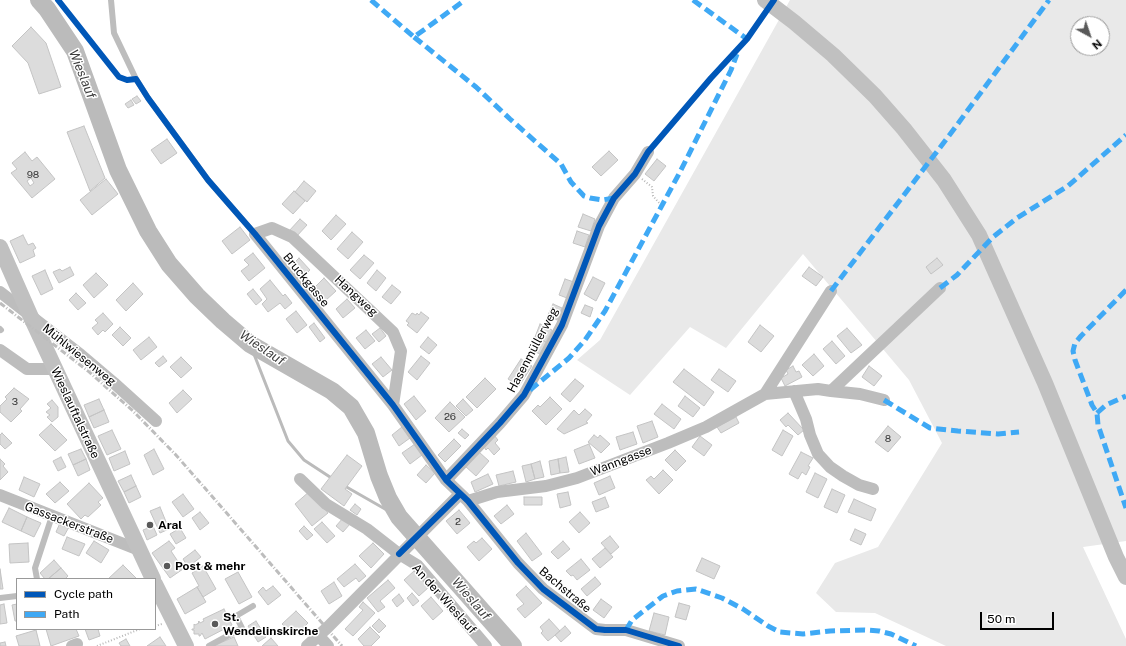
<!DOCTYPE html>
<meta charset="utf-8">
<style>
body{margin:0}
#map{position:relative;width:1126px;height:646px;overflow:hidden;background:#fff;font-family:"Public Sans",sans-serif}
canvas{display:block}
.legend{position:absolute;left:16px;top:578px;width:140px;height:52px;box-sizing:border-box;background:#fff;border:1px solid #999;margin:0;padding:5px 7px;list-style:none;font-size:12px;color:#000}
.legend li{display:flex;align-items:center;gap:8px;height:20px}
.legend b{width:20px;border:1px solid #999}
.north{position:absolute;left:1070px;top:16px;width:40px;height:40px;box-sizing:border-box;background:#fff;border:1px solid #999;border-radius:50%;rotate:140deg;font-size:11px;font-weight:700;line-height:16px;text-align:center;color:#000}
.north::after{content:'';display:block;margin:auto;width:14px;height:18px;background:#595959;clip-path:polygon(50% 0,100% 100%,50% 72%,0 100%)}
.scale{position:absolute;left:980px;top:612px;width:74px;height:18px;box-sizing:border-box;border:2px solid #000;border-top:0;padding-left:5px;font-size:12px;line-height:14px;white-space:nowrap;color:#000;-webkit-text-stroke:3px #fff;paint-order:stroke}
</style>
<div id="map">
<canvas width="1126" height="646"></canvas>
<ul class="legend">
<li><b style="height:5px;background:#0057b8"></b>Cycle path</li>
<li><b style="height:5px;background:#3fa9f5"></b>Path</li>
</ul>
<div class="north">N</div>
<div class="scale">50 m</div>
</div>
<script>
const c = document.querySelector('canvas').getContext('2d');
c.lineJoin = 'round';
function paint(path, color) {
  c.fillStyle = color;
  c.fill(path, 'evenodd');
}
function toPath(rows) {
  const path = new Path2D();
  for (const r of rows) {
    path.moveTo(r[0], r[1]);
    for (let i = 2; i < r.length; i += 2) path.lineTo(r[i], r[i + 1]);
  }
  return path;
}
function strokePath(path, color, width, dash) {
  c.strokeStyle = color;
  c.lineWidth = width;
  c.lineCap = dash ? 'butt' : 'round';
  c.setLineDash(dash || []);
  c.stroke(path);
}
function drawText(font, color, halo, rows, align = 'center') {
  c.font = font + ' "Public Sans",sans-serif';
  c.lineWidth = 3;
  c.setLineDash([]);
  c.textBaseline = 'middle';
  c.strokeStyle = halo;
  c.fillStyle = color;
  for (const [text, x, y, turn = 0] of rows) {
    c.save();
    c.translate(x, y);
    c.rotate((+turn || 0) * Math.PI / 180);
    c.textAlign = isNaN(turn) ? turn : align;
    if (halo) c.strokeText(text, 0, 0);
    c.fillText(text, 0, 0);
    c.restore();
  }
}
paint(toPath([
 [790,0,1126,0,1126,541,1083,547,1126,639,1126,646,946,646,875,613,836,612,816,593,835,563,878,547,942,443,909,380,803,254,726,348,690,327,630,395,577,360,600,340],
 [1078,24,1102,24,1102,48,1078,48]
]), '#e9e9e9');
strokePath(toPath([
 [250,344,288,441,304,460,333,479],
 [343,485,399,517]
]), '#bbb', 3);
strokePath(toPath([
 [39,0,47,9,75,51,118,170,148,231,169,264,197,296,223,321,250,344,332,391,351,407,366,433,379,476,388,498,399,517,513,646]
]), '#bbb', 18);
const building = toPath([
 [31,27,46,43,61,87,39,94,28,63,12,46,31,27],
 [137,96,141,101,136,104,132,99,137,96],
 [131,100,134,105,128,108,125,104,131,100],
 [84,126,105,178,90,191,67,132,84,126],
 [167,139,177,153,161,164,151,150,167,139],
 [609,151,618,160,601,176,592,167,609,151],
 [25,152,32,161,37,157,55,179,32,198,11,173,17,169,12,163,25,152],
 [31,178,34,183,30,186,27,181,31,178],
 [657,159,666,166,654,181,645,174,657,159],
 [106,179,118,194,92,215,80,200,106,179],
 [304,181,316,191,307,202,295,192,304,181],
 [294,191,305,201,293,214,282,204,294,191],
 [583,214,595,219,591,231,578,227,583,214],
 [336,215,346,224,331,240,322,231,336,215],
 [300,219,307,225,296,237,289,231,300,219],
 [240,227,250,240,232,254,222,241,240,227],
 [577,231,589,235,585,247,573,243,577,231],
 [352,232,363,242,348,259,337,249,352,232],
 [23,235,28,245,33,243,36,248,33,250,35,256,20,263,10,241,23,235],
 [253,253,265,268,249,281,241,271,249,265,244,260,253,253],
 [364,255,374,263,360,279,350,270,364,255],
 [299,258,310,270,302,278,291,266,299,258],
 [937,258,943,265,931,274,926,267,937,258],
 [70,267,74,275,59,283,53,272,60,269,62,271,70,267],
 [809,267,823,277,816,286,802,276,809,267],
 [45,270,53,289,41,295,32,276,45,270],
 [377,270,386,278,376,291,367,283,377,270],
 [96,273,108,285,94,298,83,285,96,273],
 [593,277,605,283,596,301,584,294,593,277],
 [324,278,336,291,325,301,313,289,324,278],
 [565,279,574,282,567,298,559,295,565,279],
 [270,280,283,296,285,294,292,303,285,309,280,303,268,312,262,304,267,299,260,289,270,280],
 [133,283,143,294,126,311,116,300,133,283],
 [392,285,401,292,391,304,382,297,392,285],
 [253,289,262,300,256,305,247,294,253,289],
 [76,293,86,303,78,310,69,300,76,293],
 [347,299,355,308,343,318,336,309,347,299],
 [553,304,562,308,557,320,548,315,553,304],
 [585,305,593,308,590,317,581,313,585,305],
 [296,311,307,325,297,333,286,319,296,311],
 [421,312,429,318,417,333,407,325,409,323,406,321,412,313,416,315,417,313,419,315,421,312],
 [103,313,113,324,105,332,103,330,98,335,92,328,98,323,95,320,103,313],
 [314,323,325,338,320,342,309,327,314,323],
 [540,324,552,330,546,342,535,337,540,324],
 [760,325,774,336,761,352,748,342,760,325],
 [120,327,131,338,123,346,112,335,120,327],
 [380,328,386,336,379,342,372,334,380,328],
 [847,328,862,345,851,353,837,336,847,328],
 [366,330,375,341,365,349,356,338,366,330],
 [149,337,157,347,141,360,133,350,149,337],
 [428,337,437,345,429,354,420,347,428,337],
 [535,337,546,342,540,354,529,349,535,337],
 [832,341,845,356,836,364,823,349,832,341],
 [814,354,824,366,813,376,802,365,814,354],
 [163,356,167,361,159,367,155,363,163,356],
 [421,356,430,363,417,380,408,372,421,356],
 [181,357,192,368,181,378,170,367,181,357],
 [381,357,392,370,383,377,372,364,381,357],
 [521,359,532,366,519,386,508,379,521,359],
 [793,366,796,372,799,371,802,377,785,386,781,378,788,374,786,370,793,366],
 [869,366,882,376,874,386,862,377,869,366],
 [684,369,714,392,704,406,673,382,684,369],
 [719,369,736,381,728,392,711,380,719,369],
 [485,378,496,389,477,408,466,397,485,378],
 [575,379,584,386,570,402,561,394,575,379],
 [14,388,29,399,20,409,22,411,11,422,0,412,0,406,7,399,5,397,14,388],
 [183,390,192,399,177,413,169,403,183,390],
 [414,396,426,411,416,420,404,404,414,396],
 [685,396,700,408,693,417,678,406,685,396],
 [550,397,562,409,546,425,532,411,538,405,540,407,550,397],
 [99,399,104,410,89,417,84,405,99,399],
 [463,399,473,410,466,416,456,406,463,399],
 [52,400,58,407,58,417,52,422,47,417,50,415,46,412,51,408,47,404,52,400],
 [450,402,465,417,449,432,435,418,450,402],
 [662,404,681,419,674,429,654,414,662,404],
 [585,409,592,415,586,422,588,423,564,434,557,429,574,410,579,415,585,409],
 [104,410,109,422,94,428,89,417,104,410],
 [788,413,804,430,798,435,788,425,786,427,780,420,788,413],
 [736,417,739,423,721,433,717,427,736,417],
 [652,421,658,437,643,443,637,426,652,421],
 [51,424,67,440,55,451,39,435,51,424],
 [888,426,901,437,888,452,875,442,888,426],
 [402,427,410,438,399,446,392,435,402,427],
 [462,429,469,435,465,439,458,433,462,429],
 [112,430,121,449,107,455,98,436,112,430],
 [783,430,793,436,782,456,772,450,783,430],
 [633,432,637,444,620,450,616,437,633,432],
 [2,433,12,443,5,449,0,444,0,435,2,433],
 [494,435,498,440,495,443,500,449,494,455,488,448,486,450,483,445,494,435],
 [594,435,598,438,600,435,610,444,601,453,588,442,594,435],
 [700,436,712,445,704,456,692,447,700,436],
 [454,439,461,446,445,462,438,455,454,439],
 [415,444,422,455,410,464,402,453,415,444],
 [589,444,595,458,579,464,574,450,589,444],
 [81,449,86,459,73,465,68,454,81,449],
 [154,449,164,469,153,475,144,455,154,449],
 [675,450,686,461,676,471,665,460,675,450],
 [125,451,130,464,114,471,109,458,125,451],
 [479,452,489,461,476,476,465,466,479,452],
 [801,452,813,458,808,466,810,467,806,475,802,472,798,479,789,474,801,452],
 [347,455,362,466,345,489,352,494,344,506,321,489,347,455],
 [61,457,66,467,58,471,53,461,61,457],
 [566,457,569,472,560,473,558,459,566,457],
 [0,459,5,464,3,466,8,472,0,480,0,459],
 [86,459,90,470,78,476,73,465,86,459],
 [558,459,560,473,551,475,549,461,558,459],
 [540,461,544,477,535,479,531,464,540,461],
 [531,464,535,479,526,482,522,466,531,464],
 [426,465,435,473,426,483,417,475,426,465],
 [663,470,673,480,659,494,646,480,651,476,654,479,663,470],
 [513,471,516,482,499,486,496,475,513,471],
 [815,473,827,479,818,498,806,492,815,473],
 [488,474,493,484,475,492,471,482,488,474],
 [131,475,136,486,124,492,118,481,131,475],
 [610,476,615,488,599,495,594,483,610,476],
 [24,477,40,484,34,497,19,490,24,477],
 [60,482,69,491,55,503,46,494,60,482],
 [89,483,103,498,98,502,101,505,88,517,85,515,81,519,67,504,89,483],
 [136,486,141,497,129,503,124,492,136,486],
 [832,489,845,495,837,513,824,507,832,489],
 [310,491,328,513,312,526,295,504,310,491],
 [568,492,571,505,560,508,557,494,568,492],
 [183,494,194,509,183,517,172,502,183,494],
 [524,497,542,497,542,505,524,505,524,497],
 [605,497,609,507,596,512,592,502,605,497],
 [854,499,876,509,871,521,848,512,854,499],
 [355,504,361,509,357,515,350,510,355,504],
 [507,505,514,514,501,524,494,516,507,505],
 [160,507,169,529,160,533,150,511,160,507],
 [9,508,27,517,21,531,2,522,9,508],
 [459,510,470,523,457,534,446,521,459,510],
 [200,512,209,523,200,530,192,518,200,512],
 [580,512,590,523,579,533,569,522,580,512],
 [27,517,41,523,34,537,21,531,27,517],
 [343,518,350,524,343,532,336,526,343,518],
 [322,522,335,536,327,543,314,529,322,522],
 [60,523,69,527,64,536,56,532,60,523],
 [153,526,157,535,147,540,143,530,153,526],
 [304,526,313,535,307,540,299,531,304,526],
 [180,528,186,538,176,544,170,534,180,528],
 [855,529,866,534,861,545,850,540,855,529],
 [526,533,542,554,532,561,517,541,526,533],
 [610,536,619,547,611,554,601,543,610,536],
 [67,537,85,544,79,556,62,549,67,537],
 [482,538,492,549,479,561,467,547,474,541,476,543,482,538],
 [94,541,109,550,101,563,86,553,94,541],
 [169,541,175,548,171,551,183,569,170,578,152,553,169,541],
 [563,541,570,549,558,559,551,552,563,541],
 [28,543,29,562,10,563,9,544,28,543],
 [373,543,384,554,371,568,359,556,373,543],
 [605,548,613,557,600,568,592,559,605,548],
 [195,550,201,557,188,567,183,559,195,550],
 [702,558,720,566,714,579,696,571,702,558],
 [581,559,590,570,577,580,573,575,571,576,566,571,581,559],
 [54,560,61,568,48,579,45,579,40,573,54,560],
 [355,564,366,576,359,582,356,578,344,587,337,579,355,564],
 [123,565,137,579,108,579,123,565],
 [203,566,216,589,203,597,197,587,199,586,192,573,203,566],
 [61,568,68,576,65,579,48,579,61,568],
 [0,569,3,589,0,589,0,569],
 [414,571,429,587,419,596,404,580,414,571],
 [238,572,252,597,239,604,225,579,238,572],
 [595,577,601,584,587,596,581,589,595,577],
 [388,580,395,588,380,601,385,607,378,612,367,598,388,580],
 [334,582,342,596,329,604,321,591,334,582],
 [273,586,281,595,268,605,258,592,263,587,266,591,273,586],
 [526,586,542,603,525,618,517,609,524,604,516,595,526,586],
 [197,587,206,602,185,614,177,599,197,587],
 [412,593,419,601,413,606,407,598,412,593],
 [399,594,404,601,397,607,392,600,399,594],
 [431,597,443,611,433,620,421,606,431,597],
 [601,599,612,607,604,618,593,610,601,599],
 [363,602,375,613,353,636,345,629,363,610,359,607,363,602],
 [679,603,690,606,686,620,675,617,679,603],
 [4,604,7,623,0,624,0,605,4,604],
 [17,604,17,621,15,621,12,605,17,604],
 [224,609,232,625,205,639,202,633,200,636,199,636,199,634,194,634,194,630,192,630,192,629,194,629,194,624,195,625,199,623,198,622,199,621,200,623,204,621,203,619,224,609],
 [296,611,308,623,295,636,282,624,296,611],
 [654,613,669,617,665,635,649,631,654,613],
 [379,619,386,626,379,633,372,626,379,619],
 [549,619,560,631,548,641,541,633,543,631,540,627,549,619],
 [256,621,266,637,258,642,248,626,256,621],
 [565,626,571,633,561,642,555,635,565,626],
 [370,627,380,637,371,646,364,646,358,639,370,627],
 [46,629,76,629,79,636,51,646,46,629],
 [85,629,98,629,100,636,89,640,85,629],
 [36,630,40,646,19,646,16,636,36,630],
 [160,637,166,646,147,646,160,637],
 [234,637,238,646,213,646,234,637],
 [271,638,278,646,262,646,271,638],
 [126,639,130,646,121,646,119,643,126,639],
 [5,642,6,646,0,646,0,643,5,642]
]);
paint(building, '#dcdcdc');
strokePath(building, '#c4c4c4', 1);
strokePath(toPath([
 [642,179,652,187,653,196,662,206],
 [155,626,162,624],
 [97,646,140,629]
]), '#b8b8b8', 2, [1, 2]);
strokePath(toPath([
 [111,0,114,33,136,79,148,98,208,180,255,234],
 [0,329,1,330],
 [37,579,35,568,52,516],
 [0,598,17,596],
 [209,646,242,628,236,616,253,606]
]), '#bdbdbd', 6);
strokePath(toPath([
 [0,292,81,355,114,383,156,421],
 [0,350,27,369,55,369],
 [794,391,806,419,810,435,818,454,830,467,843,476,859,485,873,489],
 [831,391,860,394,884,400],
 [765,394,831,291],
 [393,405,401,351,393,332,292,237,272,228,255,234,393,405,446,480,468,501,518,563,543,589,596,629,605,630,626,630,679,646],
 [300,479,326,504,367,529,399,554,417,565,486,646],
 [446,480,500,423,524,395,562,325,599,226,614,198,635,174,648,152],
 [0,495,139,550],
 [468,501,497,492,546,486,577,478,668,443,706,427,765,394,818,389,831,391,940,288],
 [319,636,328,646],
 [72,646,77,644],
 [307,646,327,628,460,494]
]), '#bdbdbd', 12);
strokePath(toPath([
 [765,0,794,22,833,55,875,96,904,129,944,180,979,235,1045,383,1116,557,1126,577],
 [0,247,30,315,153,579],
 [155,584,186,646]
]), '#c0c0c0', 16);
strokePath(toPath([
 [0,303,88,371,133,411,175,454,204,487,342,646]
]), '#bdbdbd', 3, [6, 2, 1, 2]);
strokePath(toPath([
 [371,0,414,37,465,0],
 [693,0,747,39],
 [414,37,476,87,510,119,561,164,571,182,584,196,590,198,602,200,614,198],
 [940,288,957,275,993,237,1017,218,1068,186,1126,135],
 [1126,290,1081,336,1075,343,1073,351,1075,360,1092,405,1097,413,1098,425,1126,508],
 [831,291,951,133,1049,0],
 [530,390,569,358,585,340,605,311,680,172,731,70,737,54],
 [884,400,930,428,958,431,998,434,1019,432],
 [1097,413,1106,405,1126,396],
 [626,630,632,620,663,596,677,591,696,589,722,598,743,609,768,626,780,632,803,634,830,631,865,630,879,631,891,634,916,646]
]), '#3fa9f5', 5, [10, 5]);
strokePath(toPath([
 [58,0,119,77,127,80,136,79,148,98,208,180,255,234,393,405,446,480,468,501,518,563,543,589,596,629,605,630,626,630,679,646],
 [446,480,500,423,524,395,562,325,599,226,614,198,635,174,648,152,711,78,747,39,774,0],
 [399,554,460,494]
]), '#0057b8', 6);
for (const [x, y, r, color] of [
 [150,525,4,"#595959"],
 [167,566,4,"#595959"],
 [215,624,4,"#595959"]
]) {
  const dot = new Path2D();
  dot.arc(x, y, r, 0, 2 * Math.PI);
  c.fillStyle = color;
  c.fill(dot);
  strokePath(dot, '#fff', 1.5);
}
drawText('10px', '#373737', null, [
 ["98",33,175],
 ["3",15,402],
 ["26",450,417],
 ["8",888,439],
 ["2",458,522]
]);
drawText('12px', '#000', '#fff', [
 ["Bruckgasse",306,280,51],
 ["Hangweg",356,296,43],
 ["Hasenmüllerweg",533,350,-62],
 ["Mühlwiesenweg",79,355,39],
 ["Wieslauftalstraße",75,413,65],
 ["Wanngasse",621,461,-21],
 ["Gassackerstraße",69,523,21],
 ["Bachstraße",565,590,40],
 ["An der Wieslauf",444,599,48]
]);
drawText('bold 12px', '#000', '#fff', [
 ["Aral",158,525],
 ["Post & mehr",175,566],
 ["St.",223,617],
 ["Wendelinskirche",223,631]
], 'left');
drawText('italic 13px', '#3f3f3f', '#fff', [
 ["Wieslauf",82,74,68],
 ["Wieslauf",262,348,34],
 ["Wieslauf",471,599,49]
]);
</script>
